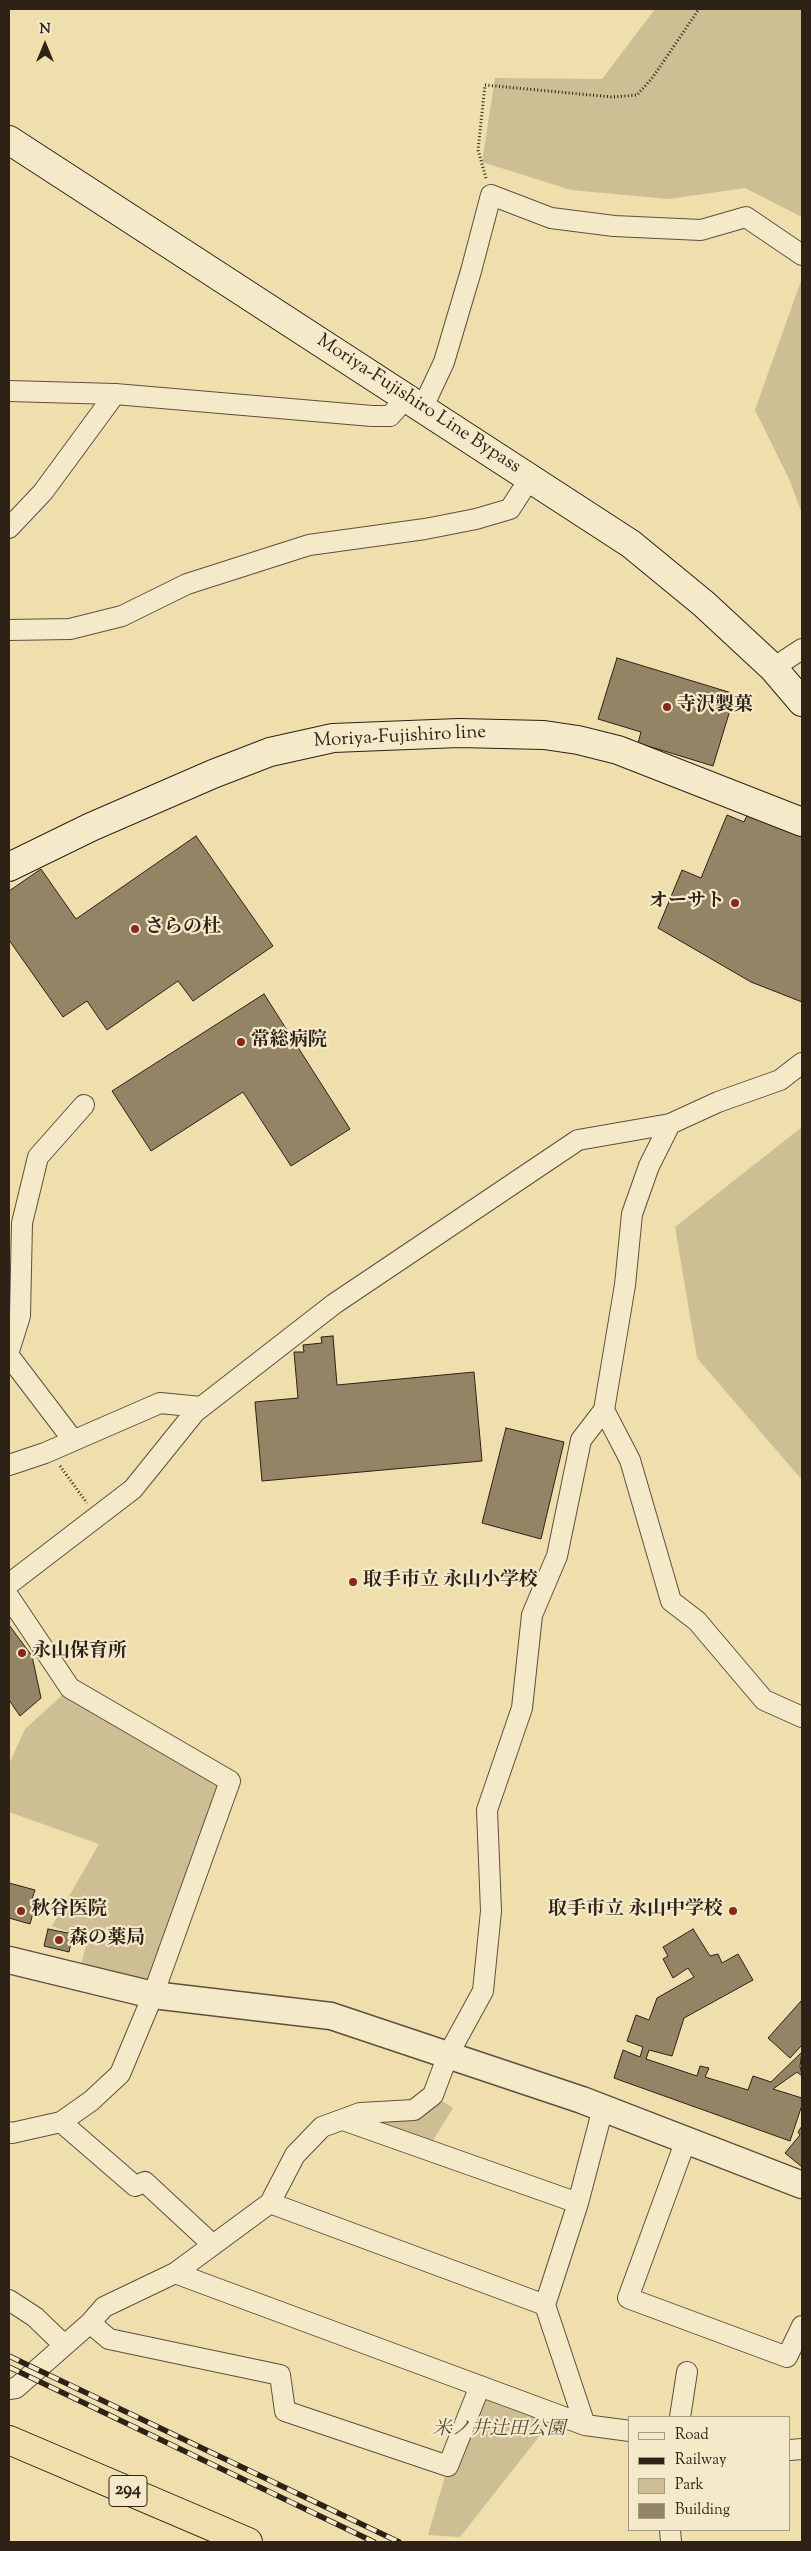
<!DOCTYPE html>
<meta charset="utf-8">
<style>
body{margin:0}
#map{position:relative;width:811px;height:2551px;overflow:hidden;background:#eedfad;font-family:"Sorts Mill Goudy",serif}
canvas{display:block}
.frame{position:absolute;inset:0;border:10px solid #2e2116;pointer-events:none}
.legend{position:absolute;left:628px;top:2416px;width:162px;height:115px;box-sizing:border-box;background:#f4eaca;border:1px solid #a59a82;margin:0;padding:6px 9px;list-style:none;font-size:15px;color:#2e2116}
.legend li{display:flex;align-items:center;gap:10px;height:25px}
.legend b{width:25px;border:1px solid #a59a82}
.north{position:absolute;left:20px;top:20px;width:50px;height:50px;-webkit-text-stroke:4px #f4eaca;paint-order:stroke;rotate:0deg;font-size:14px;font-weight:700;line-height:20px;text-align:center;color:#2e2116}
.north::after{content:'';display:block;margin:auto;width:18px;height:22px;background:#2e2116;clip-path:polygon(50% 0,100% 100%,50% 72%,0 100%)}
</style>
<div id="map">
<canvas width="811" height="2551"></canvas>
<div class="frame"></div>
<ul class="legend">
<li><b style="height:6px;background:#f4eaca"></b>Road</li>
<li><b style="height:6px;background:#2e2116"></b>Railway</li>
<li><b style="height:14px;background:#cdbf93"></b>Park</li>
<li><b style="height:14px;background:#928465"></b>Building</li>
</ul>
<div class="north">N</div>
</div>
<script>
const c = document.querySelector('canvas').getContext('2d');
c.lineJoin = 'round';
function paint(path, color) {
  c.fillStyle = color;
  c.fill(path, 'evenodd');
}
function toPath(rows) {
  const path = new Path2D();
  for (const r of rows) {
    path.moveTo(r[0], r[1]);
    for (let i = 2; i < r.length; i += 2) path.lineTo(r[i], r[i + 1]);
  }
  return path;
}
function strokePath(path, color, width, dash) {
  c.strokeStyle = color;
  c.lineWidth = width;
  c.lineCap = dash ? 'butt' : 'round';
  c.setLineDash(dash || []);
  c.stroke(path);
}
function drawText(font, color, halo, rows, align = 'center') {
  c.font = font + ' "Sorts Mill Goudy","Noto Serif JP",serif';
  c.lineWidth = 4.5;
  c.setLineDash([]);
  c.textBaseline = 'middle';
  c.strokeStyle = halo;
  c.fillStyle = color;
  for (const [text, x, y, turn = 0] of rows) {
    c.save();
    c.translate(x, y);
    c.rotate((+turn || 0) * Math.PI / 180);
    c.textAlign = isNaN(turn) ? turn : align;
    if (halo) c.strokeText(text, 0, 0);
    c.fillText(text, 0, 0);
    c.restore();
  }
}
paint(toPath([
 [655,9,802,9,802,217,745,188,669,199,571,190,482,162,495,78,602,79],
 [802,278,802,514,790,481,755,410],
 [802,1127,802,1480,697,1358,675,1227],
 [70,1688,230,1781,153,1995,78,1976,88,1938,52,1926,99,1844,9,1812,9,1764,25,1729],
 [433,2095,453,2108,427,2150,360,2113],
 [480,2386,556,2415,460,2537,428,2535,448,2466]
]), '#cdbf93');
const building = toPath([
 [617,658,735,694,713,766,638,743,641,732,598,719,617,658],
 [749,811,802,833,802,1002,751,982,658,928,682,870,701,878,727,815,744,822,749,811],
 [196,836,273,946,193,1001,178,981,107,1030,87,1001,63,1017,9,940,9,891,41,869,76,919,196,836],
 [264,994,350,1129,291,1166,243,1092,151,1151,112,1091,264,994],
 [333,1336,337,1385,474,1372,482,1461,262,1481,255,1402,298,1398,294,1352,304,1352,303,1345,322,1343,321,1337,333,1336],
 [506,1428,564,1442,541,1539,482,1523,506,1428],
 [9,1625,32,1656,41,1698,20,1716,9,1700,9,1625],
 [9,1883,35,1890,31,1902,36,1903,30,1924,9,1918,9,1883],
 [48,1929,73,1934,69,1952,44,1946,48,1929],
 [693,1929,710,1956,718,1954,722,1963,738,1954,753,1980,684,2018,672,2056,649,2050,646,2059,697,2076,700,2066,709,2068,705,2077,748,2090,753,2076,771,2082,802,2052,800,2066,802,2076,797,2072,773,2089,802,2098,802,2105,790,2141,614,2078,623,2050,640,2057,643,2047,627,2041,636,2015,649,2020,657,1998,694,1977,688,1968,673,1978,663,1959,668,1956,663,1947,693,1929],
 [802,2000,802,2045,790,2058,768,2038,802,2000],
 [802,2126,802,2167,785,2153,800,2135,798,2132,802,2126]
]);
paint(building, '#928465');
strokePath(building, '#2e2116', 1);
const minor = toPath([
 [9,391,115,394,372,416,390,416,406,398],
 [422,409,444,362,471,271,491,195,551,218,614,226,701,230,746,217,802,255],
 [9,528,43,492,115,394],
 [9,630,70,629,122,616,187,584,309,545,425,529,476,519,510,509,530,478],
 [773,668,802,649],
 [9,1351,20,1316,22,1223,38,1157,84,1105],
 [9,1356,73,1440],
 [604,1410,630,1460,671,1601,697,1621,764,1700,802,1717],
 [9,1465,45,1453,160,1403,201,1407],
 [9,1584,133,1489,195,1412,334,1304,578,1140,670,1124],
 [9,1597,70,1688,230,1781,153,1995,120,2074,91,2101,61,2122,12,2133,9,2132],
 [603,2108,578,2203,545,2305,585,2425,630,2431],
 [343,2120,578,2203],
 [61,2122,135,2186,145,2182,213,2245],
 [686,2140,628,2298,787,2357,802,2326],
 [270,2203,545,2305],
 [175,2273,585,2425],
 [9,2300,35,2317,64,2345],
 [90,2323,109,2339,280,2375,285,2411,448,2466,480,2386],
 [9,2389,16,2388,90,2323,104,2307,175,2273,270,2203,295,2155,322,2127,360,2113,414,2110,433,2095,448,2055,483,1991,491,1911,487,1810,522,1708,532,1615,557,1556,581,1440,604,1410,625,1285,632,1214,649,1166,670,1124,718,1102,780,1080,802,1063],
 [680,2417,687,2372],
 [790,2450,802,2449],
 [670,2530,671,2542]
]);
const tertiary = toPath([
 [9,1960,153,1995,331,2016,582,2100,802,2185]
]);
const secondary = toPath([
 [9,140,631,544,704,604,773,668,802,702],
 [9,867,91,827,213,774,270,752,333,738,459,733,544,735,578,740,618,750,802,822]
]);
const trunk = toPath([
 [9,2440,248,2542]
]);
strokePath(minor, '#5e503c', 22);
strokePath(tertiary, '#5e503c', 29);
strokePath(secondary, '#2e2116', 30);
strokePath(trunk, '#2e2116', 30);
strokePath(toPath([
 [486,178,478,150,485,85,612,97,637,95,653,77,699,9],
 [60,1466,87,1503]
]), '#2e2116', 3, [1, 2.5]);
strokePath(minor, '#f4eaca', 20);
strokePath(tertiary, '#f4eaca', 26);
strokePath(secondary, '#f4eaca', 28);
strokePath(trunk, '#eedfad', 28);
const rail = toPath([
 [9,2356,399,2542],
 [9,2367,374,2542]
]);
strokePath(rail, '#2e2116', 5.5);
strokePath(rail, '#f4eaca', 4, [11]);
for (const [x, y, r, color] of [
 [667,707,5,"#8f2418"],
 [735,903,5,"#8f2418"],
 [135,929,5,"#8f2418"],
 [241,1042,5,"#8f2418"],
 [353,1582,5,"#8f2418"],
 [22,1653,5,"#8f2418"],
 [21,1911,5,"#8f2418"],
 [733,1911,5,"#8f2418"],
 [59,1940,5,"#8f2418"]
]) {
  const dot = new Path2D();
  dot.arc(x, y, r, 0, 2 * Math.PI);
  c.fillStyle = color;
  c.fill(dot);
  strokePath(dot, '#f4eaca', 2);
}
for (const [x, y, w] of [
 [128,2491,38]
]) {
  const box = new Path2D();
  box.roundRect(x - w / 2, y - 15.5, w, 31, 4);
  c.fillStyle = '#f4eaca';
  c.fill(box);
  strokePath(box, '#2e2116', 1);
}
drawText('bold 18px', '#2e2116', null, [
 ["294",128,2491]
]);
drawText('19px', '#2e2116', '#f4eaca', [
 ["Moriya-Fujishiro Line Bypass",418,405,33],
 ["Moriya-Fujishiro line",400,738,-3]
]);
drawText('bold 19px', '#2e2116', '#f4eaca', [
 ["寺沢製菓",677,707],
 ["オーサト",725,903,"right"],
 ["さらの杜",145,929],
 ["常総病院",251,1042],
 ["取手市立 永山小学校",363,1582],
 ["永山保育所",32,1653],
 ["秋谷医院",31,1911],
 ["取手市立 永山中学校",723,1911,"right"],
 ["森の薬局",69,1940]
], 'left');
drawText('italic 19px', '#564835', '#f4eaca', [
 ["米ノ井辻田公園",499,2431]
]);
</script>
